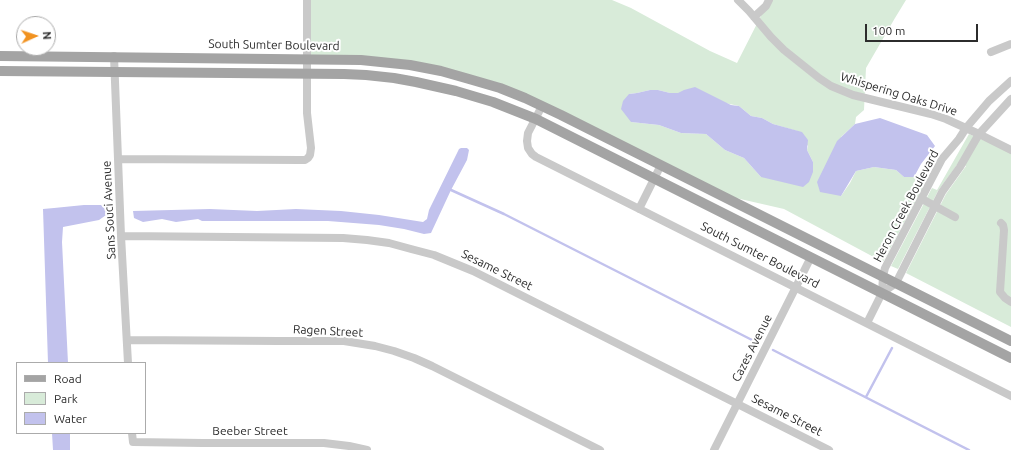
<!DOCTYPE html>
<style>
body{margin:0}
#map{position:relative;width:1011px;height:450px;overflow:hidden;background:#fff;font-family:Ubuntu,sans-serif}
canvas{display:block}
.legend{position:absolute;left:16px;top:362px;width:130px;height:72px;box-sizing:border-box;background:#fff;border:1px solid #ababab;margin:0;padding:5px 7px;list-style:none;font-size:12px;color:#2c2c2c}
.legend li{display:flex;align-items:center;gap:8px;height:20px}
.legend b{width:20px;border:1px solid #ababab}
.north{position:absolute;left:16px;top:16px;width:40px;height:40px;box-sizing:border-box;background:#fff;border:1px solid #ababab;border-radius:50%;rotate:87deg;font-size:11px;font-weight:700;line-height:16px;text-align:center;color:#2c2c2c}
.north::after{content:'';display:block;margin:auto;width:14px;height:18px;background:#f19220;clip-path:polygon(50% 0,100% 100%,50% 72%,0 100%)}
.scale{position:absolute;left:865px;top:24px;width:113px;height:18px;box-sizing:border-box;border:2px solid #2c2c2c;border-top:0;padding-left:5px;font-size:12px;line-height:14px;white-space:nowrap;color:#2c2c2c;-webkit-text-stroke:3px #fff;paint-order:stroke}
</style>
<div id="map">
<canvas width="1011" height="450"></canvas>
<ul class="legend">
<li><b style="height:5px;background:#a4a4a4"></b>Road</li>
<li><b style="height:11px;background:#d8ebd9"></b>Park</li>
<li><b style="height:11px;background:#c2c2ed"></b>Water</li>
</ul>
<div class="north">N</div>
<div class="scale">100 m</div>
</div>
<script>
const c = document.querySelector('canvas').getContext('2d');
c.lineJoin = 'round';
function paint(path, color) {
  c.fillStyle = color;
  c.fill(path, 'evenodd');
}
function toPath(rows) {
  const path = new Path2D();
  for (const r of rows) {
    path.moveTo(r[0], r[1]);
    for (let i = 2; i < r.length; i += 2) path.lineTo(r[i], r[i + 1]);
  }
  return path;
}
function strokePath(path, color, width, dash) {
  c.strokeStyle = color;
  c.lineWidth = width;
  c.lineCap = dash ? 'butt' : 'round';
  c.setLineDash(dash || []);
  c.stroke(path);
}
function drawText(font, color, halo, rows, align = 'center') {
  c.font = font + ' Ubuntu,sans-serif';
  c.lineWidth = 4;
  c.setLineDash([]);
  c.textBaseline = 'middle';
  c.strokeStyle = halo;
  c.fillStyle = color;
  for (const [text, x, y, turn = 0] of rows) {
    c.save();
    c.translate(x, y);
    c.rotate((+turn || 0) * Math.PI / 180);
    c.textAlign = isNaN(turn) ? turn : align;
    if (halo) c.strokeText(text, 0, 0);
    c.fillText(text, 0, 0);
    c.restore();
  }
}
paint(toPath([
 [311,0,612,0,631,8,710,51,737,63,769,0,906,0,895,18,866,68,864,110,856,117,855,124,841,137,841,196,850,183,856,171,874,167,896,170,904,177,914,177,925,184,883,262,784,209,736,198,471,75,311,55],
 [650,90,658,90,670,93,678,93,739,106,751,116,762,118,773,124,797,131,808,146,807,150,813,162,761,177,744,158,725,150,706,134,681,133,659,125,631,122,629,94,637,93],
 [969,134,1011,152,1011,327,906,273,946,194,966,166,959,162,938,191,898,269,891,266,932,188,937,190]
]), '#d8ebd9');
paint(toPath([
 [695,87,731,105,739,106,751,116,762,118,773,124,802,132,808,140,807,150,813,162,813,172,809,182,803,187,761,177,744,158,725,150,706,134,681,133,659,125,631,122,621,109,623,101,629,94,637,93,650,90,658,90,670,93,678,93,684,90],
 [880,118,927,135,935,146,921,164,914,177,904,177,896,170,874,167,856,171,841,196,820,192,817,182,837,141,855,124],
 [461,148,467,148,469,150,467,160,451,190,431,233,424,234,404,229,379,225,328,221,202,221,198,219,176,222,162,219,143,222,134,218,133,211,210,209,257,211,296,209,341,211,379,215,423,222,427,219,429,210,459,149],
 [84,205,101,205,109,213,99,220,63,227,62,242,68,363,48,363,43,209,54,208],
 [52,433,70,433,70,450,53,450]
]), '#c2c2ed');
strokePath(toPath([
 [451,190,504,214,756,342],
 [773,350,969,450],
 [866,397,892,348]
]), '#c2c2ed', 2.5);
strokePath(toPath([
 [738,0,749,11,771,37,784,50,819,78,831,86,853,95,931,114,946,119,979,134,1011,150],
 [754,17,766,6,769,0],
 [991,52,1011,44],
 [114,56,121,236,128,363],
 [542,106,528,133,527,141,528,148,532,154,536,157,1011,396],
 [118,159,300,160,305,160,308,158,310,155,311,148,307,113,307,0],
 [922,199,955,217],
 [639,209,661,165],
 [1001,223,1003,225,1004,230,1000,292,1005,298,1011,302],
 [121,236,343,238,367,240,389,243,411,249,434,255,473,271,829,450],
 [882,293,896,283,942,192,960,167,979,134,1011,99],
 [867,323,882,293,883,276,885,268,942,159,959,139,966,128,989,101,1011,81],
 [127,340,279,341,344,341,375,346,394,351,414,358,432,366,600,450],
 [132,433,133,442,203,443,324,443,349,446,367,450],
 [714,450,811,257]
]), '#c9c9c9', 8);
strokePath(toPath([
 [0,56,361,60,410,65,441,71,469,79,500,88,525,98,561,115,1011,341],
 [0,71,344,74,366,75,394,78,416,82,456,91,493,102,536,119,1011,358]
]), '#a4a4a4', 10);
drawText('12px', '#2c2c2c', '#fff', [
 ["South Sumter Boulevard",274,45,1],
 ["Whispering Oaks Drive",899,94,17],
 ["Heron Creek Boulevard",906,206,-62],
 ["Sans Souci Avenue",109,210,-93],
 ["South Sumter Boulevard",760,255,27],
 ["Sesame Street",497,270,26],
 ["Ragen Street",328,331,3],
 ["Cazes Avenue",752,348,-63],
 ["Sesame Street",787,415,27],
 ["Beeber Street",250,431]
]);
</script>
